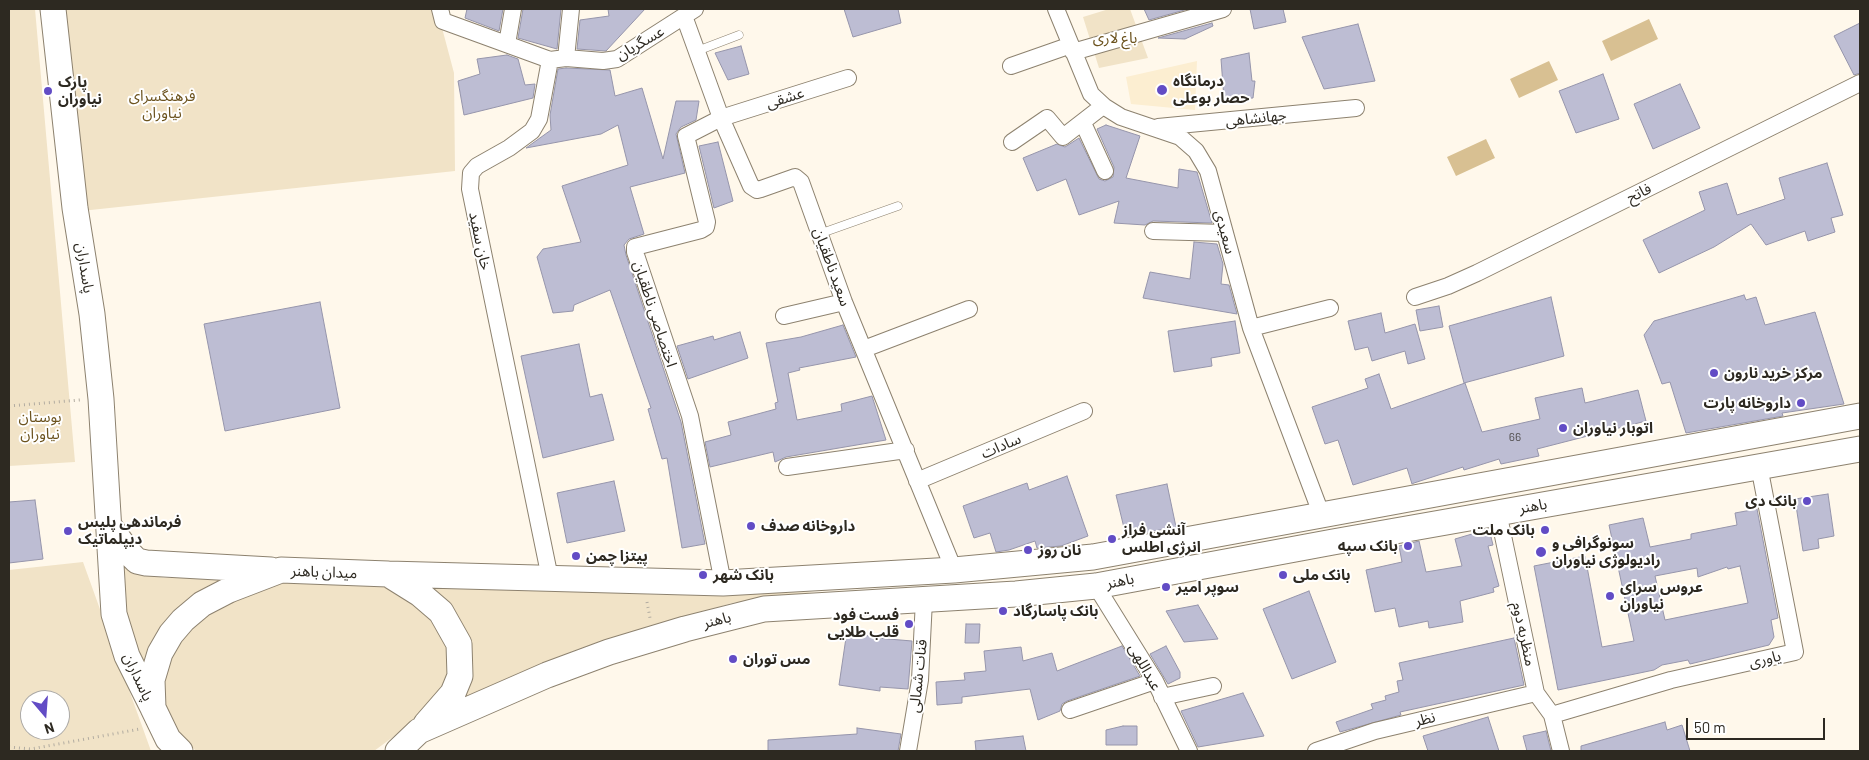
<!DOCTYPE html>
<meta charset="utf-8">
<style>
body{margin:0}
#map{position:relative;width:1869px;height:760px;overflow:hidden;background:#fff8eb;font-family:Barlow,sans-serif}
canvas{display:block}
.frame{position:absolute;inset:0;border:10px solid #2d2921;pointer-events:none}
.north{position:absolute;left:20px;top:690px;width:50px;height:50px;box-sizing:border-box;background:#fff;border:1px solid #aba9a6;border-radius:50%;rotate:162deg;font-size:14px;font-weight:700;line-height:20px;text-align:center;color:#2d2921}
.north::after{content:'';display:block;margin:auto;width:18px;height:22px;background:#624cc5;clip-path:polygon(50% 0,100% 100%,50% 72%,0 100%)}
.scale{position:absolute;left:1686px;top:718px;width:139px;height:22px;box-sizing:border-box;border:2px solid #2d2921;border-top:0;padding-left:6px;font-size:15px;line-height:18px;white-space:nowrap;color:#2d2921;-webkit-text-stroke:4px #fff;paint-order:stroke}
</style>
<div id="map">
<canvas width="1869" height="760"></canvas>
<div class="frame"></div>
<div class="north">N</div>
<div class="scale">50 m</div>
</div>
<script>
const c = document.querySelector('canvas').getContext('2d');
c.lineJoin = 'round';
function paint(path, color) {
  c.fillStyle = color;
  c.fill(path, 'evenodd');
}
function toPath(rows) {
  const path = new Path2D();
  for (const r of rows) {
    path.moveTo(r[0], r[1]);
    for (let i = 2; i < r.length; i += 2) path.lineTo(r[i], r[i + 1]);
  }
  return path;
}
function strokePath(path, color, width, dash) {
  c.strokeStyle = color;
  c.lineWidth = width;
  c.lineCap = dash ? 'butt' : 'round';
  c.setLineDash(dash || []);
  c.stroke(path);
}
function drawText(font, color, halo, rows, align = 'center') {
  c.font = font + ' Barlow,"Noto Sans Arabic",sans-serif';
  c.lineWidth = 4;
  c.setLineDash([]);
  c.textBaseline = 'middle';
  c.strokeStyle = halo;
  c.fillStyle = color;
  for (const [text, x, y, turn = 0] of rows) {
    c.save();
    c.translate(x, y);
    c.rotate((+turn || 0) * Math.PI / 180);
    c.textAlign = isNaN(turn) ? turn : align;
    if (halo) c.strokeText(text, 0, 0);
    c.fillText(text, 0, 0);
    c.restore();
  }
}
paint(toPath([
 [1197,61,1195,110,1131,104,1126,77]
]), '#fceed1');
paint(toPath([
 [9,9,35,9,75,462,9,466],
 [60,9,437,9,454,73,455,171,72,212],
 [1109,9,1130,9,1148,58,1099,68,1083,17],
 [120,557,138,573,165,578,245,577,151,645,141,672,128,625],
 [83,562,151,751,9,751,9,570],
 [30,700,60,700,60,730,30,730],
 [284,582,387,585,409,597,443,630,452,671,442,691,420,717,374,751,196,751,176,731,167,716,163,696,162,676,178,638,213,608],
 [415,583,665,595,815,592,732,603,576,650,497,683,455,708,465,681]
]), '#f1e3c7');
paint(toPath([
 [1649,19,1658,39,1611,61,1602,41],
 [1549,61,1558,80,1519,98,1510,79],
 [1486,139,1495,158,1456,176,1447,157]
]), '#d8c092');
const building = toPath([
 [467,9,503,9,499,31,465,18,467,9],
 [523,9,561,9,557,49,518,38,523,9],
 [608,9,645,9,606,51,577,49,580,20,609,16,608,9],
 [844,9,898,9,901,23,853,37,844,9],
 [1144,9,1188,9,1149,20,1144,9],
 [1250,9,1283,9,1286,22,1254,29,1250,9],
 [1212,23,1213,26,1185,39,1158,38,1212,23],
 [1860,23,1860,73,1854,75,1834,36,1860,23],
 [1358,24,1375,81,1324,89,1302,37,1358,24],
 [741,46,749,74,728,80,715,53,741,46],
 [1249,53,1252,81,1255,81,1253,98,1224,99,1221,59,1249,53],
 [507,55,518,59,525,85,535,84,533,98,464,115,458,81,480,74,477,59,507,55],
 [566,68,610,70,615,96,642,88,663,159,676,101,699,101,696,120,681,127,676,134,685,173,630,187,644,234,629,239,624,245,626,255,681,422,705,544,682,548,667,458,662,459,648,409,651,408,610,290,574,305,573,311,553,313,537,257,543,249,581,242,562,186,628,165,618,125,601,134,526,148,551,130,550,115,558,69,566,68],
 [1603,74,1619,119,1576,133,1559,91,1603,74],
 [1680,84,1700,128,1653,149,1634,104,1680,84],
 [1106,125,1140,136,1126,178,1178,188,1179,169,1197,172,1212,223,1153,221,1145,225,1114,223,1119,201,1079,215,1066,179,1037,191,1023,158,1057,144,1065,147,1079,138,1099,179,1105,181,1113,177,1114,167,1097,129,1106,125],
 [718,142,733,201,714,208,699,146,718,142],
 [1827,163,1843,215,1831,218,1835,232,1808,241,1805,231,1766,245,1751,224,1714,247,1659,273,1643,240,1705,210,1699,192,1727,183,1737,215,1785,199,1779,178,1827,163],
 [1194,242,1217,244,1223,264,1221,284,1229,285,1237,314,1143,298,1150,272,1190,279,1194,242],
 [1744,295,1746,300,1756,297,1765,325,1815,312,1844,404,1782,413,1783,416,1686,433,1670,382,1662,384,1644,335,1654,321,1744,295],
 [1551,297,1564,356,1464,383,1449,326,1551,297],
 [320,302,340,408,225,431,204,324,320,302],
 [1439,306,1443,327,1420,331,1416,310,1439,306],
 [1381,313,1385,333,1415,324,1425,359,1408,364,1405,351,1372,361,1368,347,1355,350,1348,321,1381,313],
 [1235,321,1240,353,1211,358,1212,366,1174,372,1168,331,1235,321],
 [843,325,856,357,799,368,800,370,788,373,797,420,842,411,841,404,872,396,886,440,786,457,775,462,773,452,710,467,705,442,731,435,728,422,776,409,775,403,778,402,766,343,801,337,843,325],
 [740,332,748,358,688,379,677,346,713,336,714,340,740,332],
 [579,344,590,397,602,394,614,440,543,458,521,356,579,344],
 [1379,374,1391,409,1465,383,1482,432,1540,419,1535,398,1582,388,1585,403,1638,390,1646,421,1537,449,1539,456,1501,464,1499,459,1464,470,1463,467,1414,483,1412,484,1407,468,1353,485,1338,440,1325,444,1312,407,1368,388,1365,379,1379,374],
 [1067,476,1088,536,1061,546,1037,548,1035,541,1009,550,996,552,990,533,974,538,963,506,1027,483,1029,490,1067,476],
 [614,481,625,531,567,543,557,493,614,481],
 [1167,484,1176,527,1126,536,1116,495,1167,484],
 [1828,494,1834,536,1818,539,1819,548,1803,551,1795,499,1828,494],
 [35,500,43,559,9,563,9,502,35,500],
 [1757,509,1778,618,1771,620,1774,637,1769,645,1690,664,1688,660,1662,665,1654,670,1558,690,1534,566,1585,556,1602,647,1634,641,1609,525,1643,518,1650,547,1691,539,1691,534,1737,525,1735,513,1757,509],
 [1740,566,1748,603,1665,620,1655,576,1697,568,1698,577,1727,567,1728,569,1740,566],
 [1489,529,1493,545,1488,546,1499,586,1493,588,1494,592,1460,601,1463,622,1429,628,1428,621,1399,627,1395,608,1375,612,1366,570,1402,562,1399,546,1419,541,1426,572,1462,566,1455,539,1489,529],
 [1309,591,1336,662,1292,679,1263,609,1309,591],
 [1198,605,1218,639,1184,642,1166,611,1198,605],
 [966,624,980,624,979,643,965,643,966,624],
 [847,631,877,638,912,641,908,689,880,687,880,691,839,685,847,631],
 [1514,638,1524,685,1400,712,1401,715,1340,732,1336,722,1373,709,1371,704,1386,700,1385,696,1399,692,1397,681,1403,680,1399,663,1514,638],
 [1122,646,1140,676,1067,701,1062,704,1060,711,1038,720,1030,689,962,697,962,703,937,705,936,682,965,680,964,673,986,671,984,651,1021,647,1023,661,1052,653,1057,671,1122,646],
 [1166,646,1180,672,1180,678,1168,684,1150,654,1166,646],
 [1243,693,1264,736,1198,747,1181,711,1243,693],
 [1488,717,1499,751,1428,751,1423,736,1488,717],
 [1665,722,1667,730,1682,725,1690,751,1581,751,1581,746,1665,722],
 [1123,726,1137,726,1137,745,1106,745,1106,730,1123,726],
 [857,728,901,734,898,751,768,751,768,740,857,734,857,728],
 [1546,731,1551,751,1527,751,1523,736,1546,731],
 [1023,736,1026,751,976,751,975,741,1023,736]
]);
paint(building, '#bdbdd3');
strokePath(building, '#9695ab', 1);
const lane = toPath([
 [697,51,739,35],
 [819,234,898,206]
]);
const street = toPath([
 [440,9,443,21,550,60,566,58,603,61,617,59,695,9],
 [1056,9,1091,94,1105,107,1121,117,1180,137,1196,151,1208,171,1251,328,1322,516],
 [684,16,721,118,751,186,757,190,761,189,795,177,801,182,844,302,954,570],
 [507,44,513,9],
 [1073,52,1223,9],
 [566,58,571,9],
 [550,60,539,119,532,131,509,148,477,166,471,173,470,189,550,578],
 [1011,66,1071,45],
 [1083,123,1105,171],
 [1158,127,1356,108],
 [1012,142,1047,118,1063,137,1103,106],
 [1153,231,1225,233],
 [1415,297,1448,286,1477,273,1860,83],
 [784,316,844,302],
 [1251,328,1330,308],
 [864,349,969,309],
 [787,467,906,450],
 [917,481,1084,411],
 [1498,512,1536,693,1552,715,1561,751],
 [723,583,690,416,635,252,635,247,701,230,706,227,707,222,686,136,721,118,848,78],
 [1096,586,1155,681,1189,751],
 [1162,697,1213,686],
 [1070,710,1155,681],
 [1552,715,1671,680,1795,652,1759,466],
 [908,751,920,680,924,600],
 [1316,751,1375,731,1536,693]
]);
const primary = toPath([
 [53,9,75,208,92,314,101,399,114,614,127,656,153,708],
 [110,527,128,552,137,561,146,563,271,570],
 [388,574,723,583,954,570,1093,557,1860,416],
 [180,751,168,739,153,708,152,680,160,653,171,634,183,620,202,604,229,590,281,570,388,574,420,594,441,612,459,644,460,676,453,693,426,724],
 [398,751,419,731,547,675,609,652,685,629,764,609,1016,594,1096,586,1333,542,1860,449]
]);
strokePath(lane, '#8d826f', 9);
strokePath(street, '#8d826f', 18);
strokePath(primary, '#8d826f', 27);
strokePath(toPath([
 [9,406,80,400],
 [647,602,650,618],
 [9,747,31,749,140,729]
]), '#b2aca1', 3, [1, 4]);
strokePath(lane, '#fff', 8);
strokePath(street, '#fff', 16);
strokePath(primary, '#fff', 25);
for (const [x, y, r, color] of [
 [1162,90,6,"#624cc5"],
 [48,91,5,"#624cc5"],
 [1714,373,5,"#624cc5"],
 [1801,403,5,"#624cc5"],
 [1563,428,5,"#624cc5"],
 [1807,501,5,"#624cc5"],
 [751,526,5,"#624cc5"],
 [1545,530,5,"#624cc5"],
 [68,531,5,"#624cc5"],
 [1112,539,5,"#624cc5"],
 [1408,546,5,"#624cc5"],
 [1028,550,5,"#624cc5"],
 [1541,552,6,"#624cc5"],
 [576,556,5,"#624cc5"],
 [703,575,5,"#624cc5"],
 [1283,575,5,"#624cc5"],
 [1166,587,5,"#624cc5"],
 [1610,596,5,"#624cc5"],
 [1003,611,5,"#624cc5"],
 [909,624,5,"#624cc5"],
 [733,659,5,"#624cc5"]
]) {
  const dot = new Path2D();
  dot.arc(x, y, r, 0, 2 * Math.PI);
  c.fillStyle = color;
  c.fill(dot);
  strokePath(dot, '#fff', 2);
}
drawText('12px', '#514e4e', null, [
 ["66",1515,437]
]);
drawText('15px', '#6c531e', '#fff', [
 ["باغ لاری",1115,38],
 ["فرهنگسرای",162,96],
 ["نیاوران",162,113],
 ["بوستان",40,417],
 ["نیاوران",40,434]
]);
drawText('15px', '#2d2921', '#fff', [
 ["عسگریان",640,43,-30],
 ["عشقی",785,98,-17],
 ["جهانشاهی",1256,118,-6],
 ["فاتح",1639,193,-26],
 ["سعیدی",1225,232,75],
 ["خان سفید",480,241,78],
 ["سعید ناطقیان",832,267,70],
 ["پاسداران",85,268,81],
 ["اختصاصی ناطقیان",655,314,72],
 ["سادات",1001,446,-23],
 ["باهنر",1533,506,-10],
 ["میدان باهنر",324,572,2],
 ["باهنر",1120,581,-11],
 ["باهنر",717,620,-14],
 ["منظریه دوم",1524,634,78],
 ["یاوری",1765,659,-13],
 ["عبداللهی",1145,667,61],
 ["قنات شمالى",918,676,-84],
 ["پاسداران",138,677,65],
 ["نظر",1425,719,-14]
]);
drawText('bold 15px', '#2d2921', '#fff', [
 ["درمانگاه",1173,81],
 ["حصار بوعلی",1173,98],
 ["پارک",58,82],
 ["نیاوران",58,99],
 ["مرکز خرید نارون",1724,373],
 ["داروخانه پارت",1791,403,"right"],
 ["اتوبار نیاوران",1573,428],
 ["بانک دی",1797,501,"right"],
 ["فرماندهی پلیس",78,522],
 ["دیپلماتیک",78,539],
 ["داروخانه صدف",761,526],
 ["آنشی فراز",1122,530],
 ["انرژی اطلس",1122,547],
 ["بانک ملت",1535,530,"right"],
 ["سونوگرافی و",1552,543],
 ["رادیولوژی نیاوران",1552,560],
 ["بانک سپه",1398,546,"right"],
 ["نان روز",1038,550],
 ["پیتزا چمن",586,556],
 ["بانک شهر",713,575],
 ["بانک ملی",1293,575],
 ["سوپر امیر",1176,587],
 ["عروس سرای",1620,587],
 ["نیاوران",1620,604],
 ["بانک پاسارگاد",1013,611],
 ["فست فود",899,615,"right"],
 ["قلب طلایی",899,632,"right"],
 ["مس توران",743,659]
], 'left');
</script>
